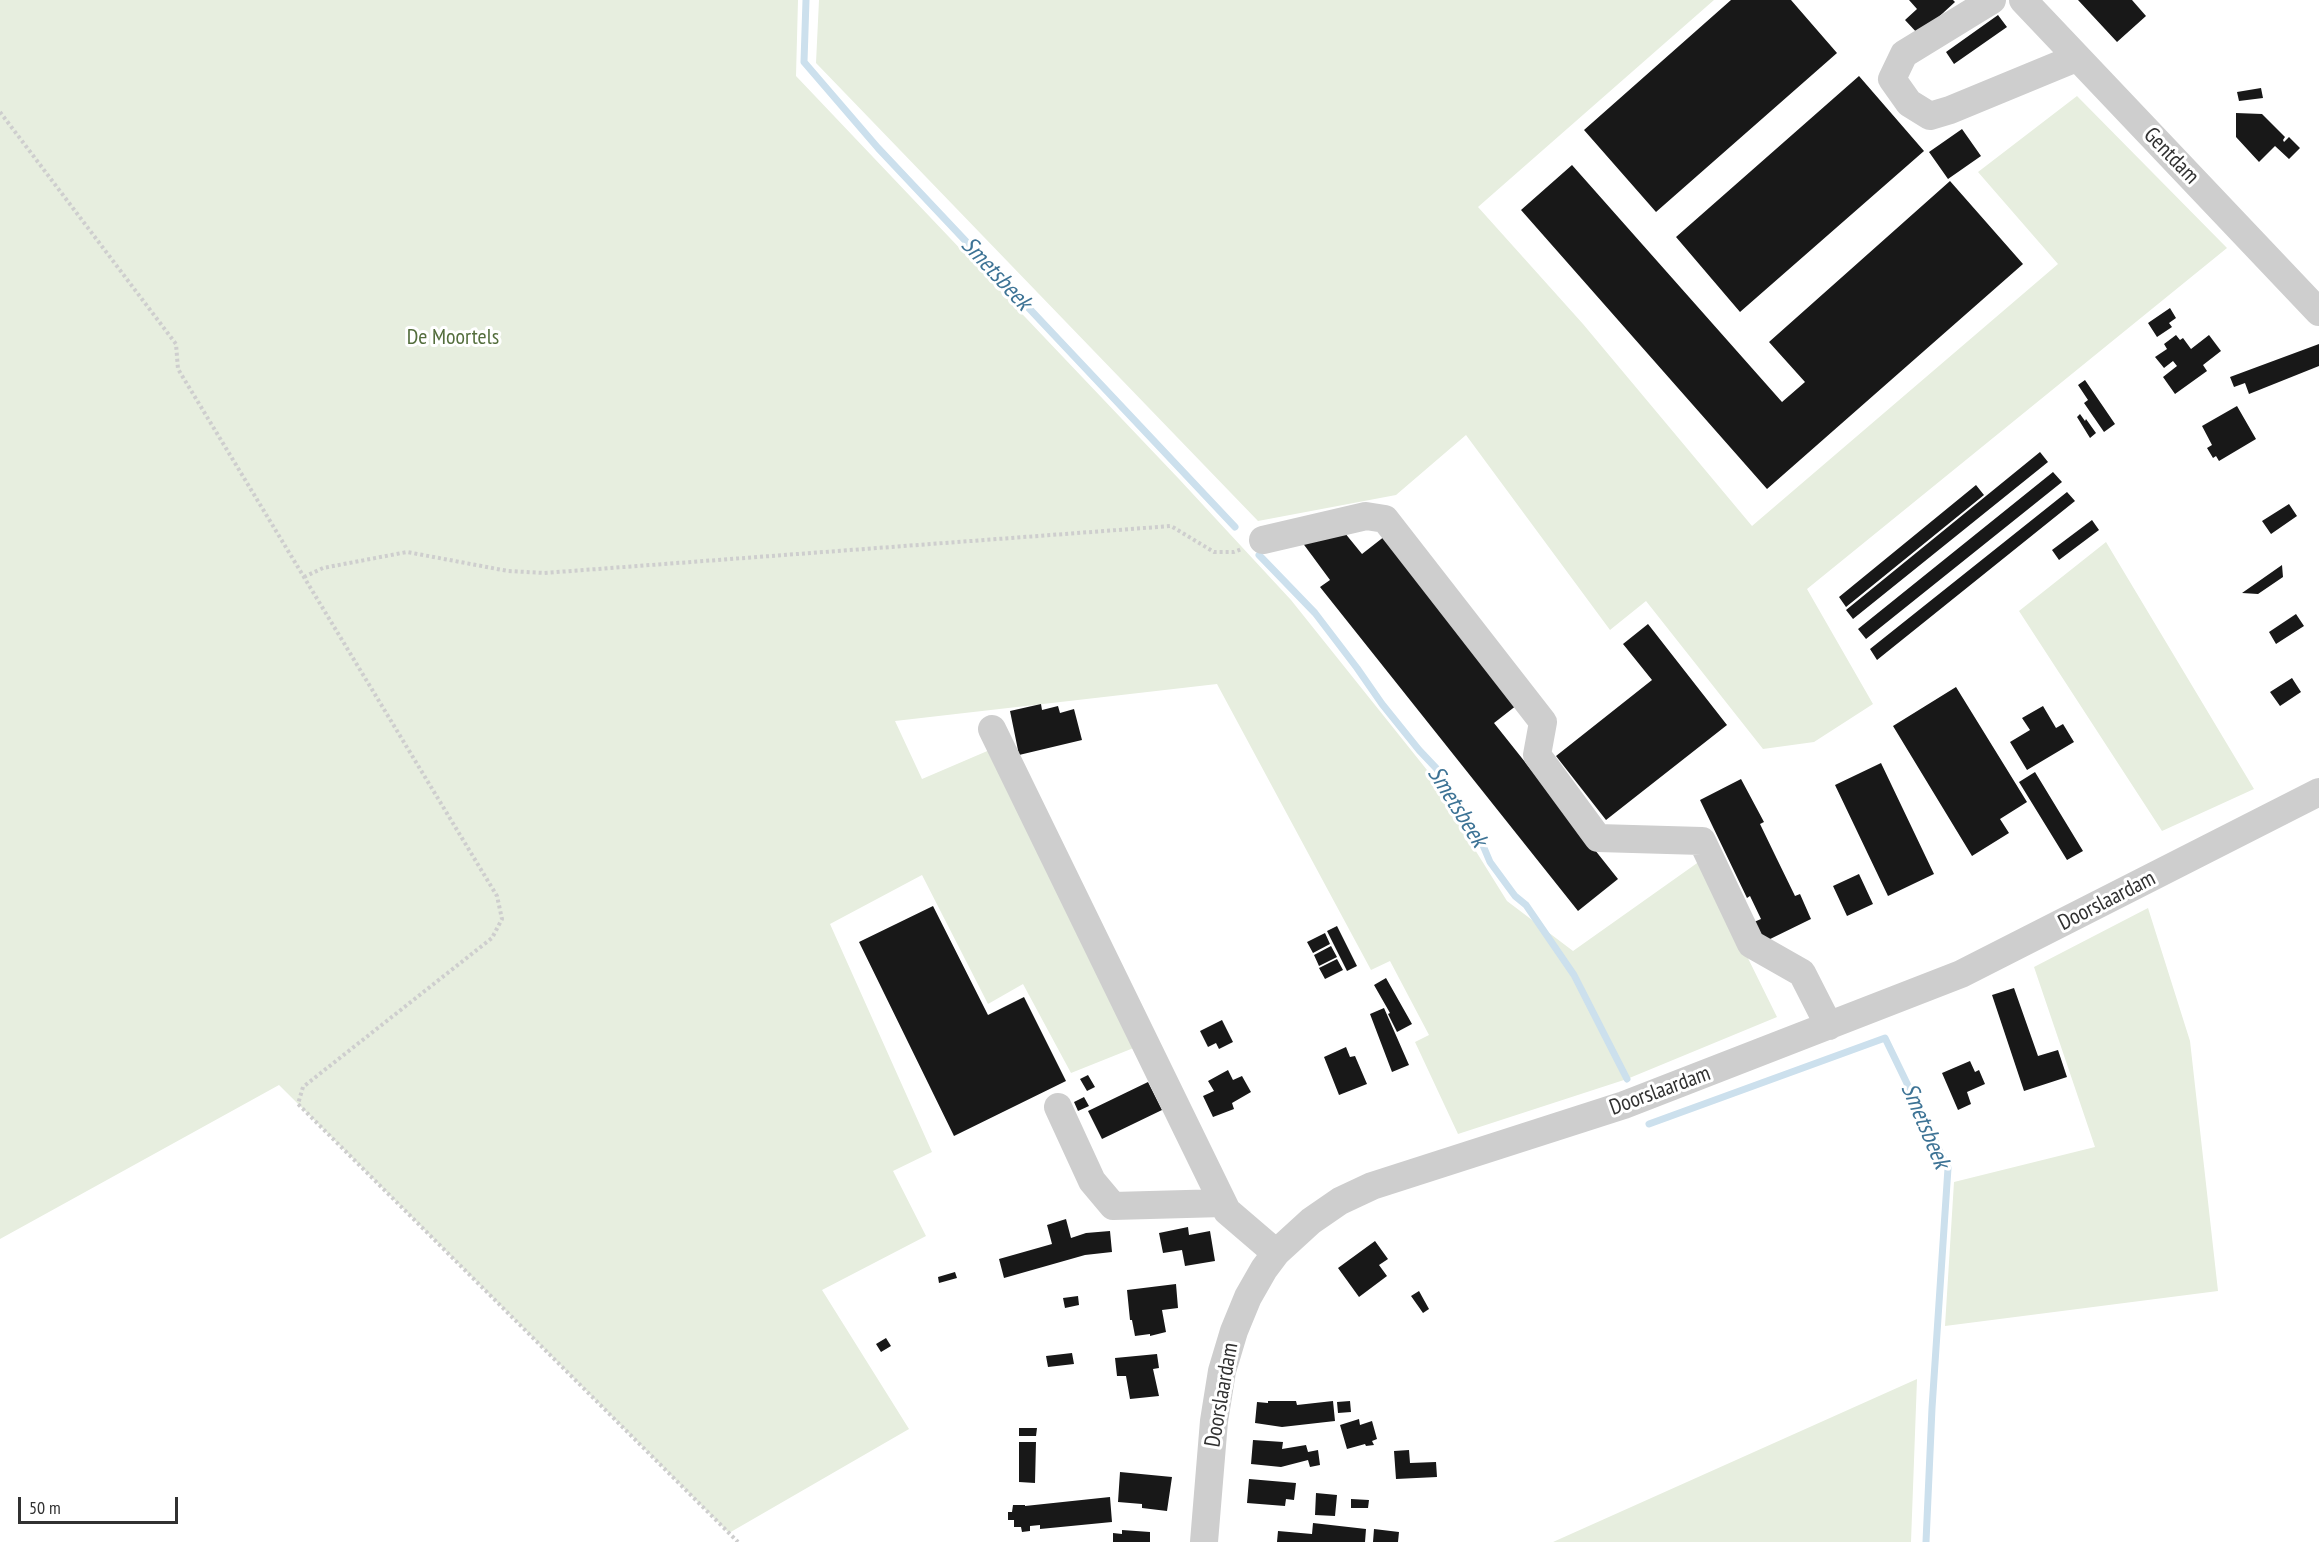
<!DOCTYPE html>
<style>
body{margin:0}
#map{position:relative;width:2319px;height:1542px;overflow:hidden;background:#fff;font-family:"PT Sans Narrow",sans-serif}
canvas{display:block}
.scale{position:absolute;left:18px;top:1497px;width:160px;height:27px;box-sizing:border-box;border:3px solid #313131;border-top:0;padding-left:8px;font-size:18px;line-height:21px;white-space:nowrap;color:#313131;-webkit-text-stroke:4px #fff;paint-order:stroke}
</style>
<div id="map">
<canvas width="2319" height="1542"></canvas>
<div class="scale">50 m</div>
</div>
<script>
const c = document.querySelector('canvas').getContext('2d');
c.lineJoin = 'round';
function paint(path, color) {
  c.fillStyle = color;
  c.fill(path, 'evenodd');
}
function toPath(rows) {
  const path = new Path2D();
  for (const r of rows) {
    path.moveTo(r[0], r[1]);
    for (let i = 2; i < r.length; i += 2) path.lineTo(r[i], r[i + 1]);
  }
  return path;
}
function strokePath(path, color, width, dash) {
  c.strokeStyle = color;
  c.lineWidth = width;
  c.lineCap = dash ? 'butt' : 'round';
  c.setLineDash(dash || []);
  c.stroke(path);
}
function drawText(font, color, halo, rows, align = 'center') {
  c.font = font + ' "PT Sans Narrow",sans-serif';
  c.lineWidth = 6;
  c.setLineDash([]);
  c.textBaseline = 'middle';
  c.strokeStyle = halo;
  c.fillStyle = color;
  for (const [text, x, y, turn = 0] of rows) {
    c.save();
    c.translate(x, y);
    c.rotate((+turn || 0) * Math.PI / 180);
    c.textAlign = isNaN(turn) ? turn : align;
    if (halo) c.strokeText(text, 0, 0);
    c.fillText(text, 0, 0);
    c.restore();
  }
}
paint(toPath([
 [0,0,798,0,796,76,1179,479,1291,600,1447,795,1472,845,1507,901,1573,951,1700,861,1777,1017,1627,1079,1458,1134,1415,1042,1429,1035,1390,961,1371,970,1217,684,895,721,922,779,992,749,1136,1047,1071,1073,1023,984,988,1004,922,875,830,924,932,1152,893,1171,926,1236,822,1290,909,1429,729,1533,279,1085,0,1239],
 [819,0,1714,0,1478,207,1583,324,1752,526,2058,264,1978,172,2077,96,2227,248,1807,589,1873,704,1814,742,1763,749,1646,601,1610,630,1466,435,1396,495,1258,521,816,63],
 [2106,542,2254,789,2162,831,2019,611],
 [2148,908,2190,1041,2218,1291,1945,1326,1954,1182,2095,1147,2034,967],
 [1917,1379,1911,1542,1553,1542]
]), '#e7eedf');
strokePath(toPath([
 [806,0,804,62,878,148,1235,527],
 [1259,555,1315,613,1357,668,1382,704,1419,750,1436,768,1479,836,1490,862,1515,896,1526,905,1574,975,1627,1079],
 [1649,1124,1885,1038,1948,1168,1932,1408,1926,1542]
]), '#cce0ed', 7);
paint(toPath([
 [1731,0,1791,0,1837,53,1656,212,1584,130],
 [1909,0,1953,0,1955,2,1919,35,1905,20,1917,9],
 [2078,0,2132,0,2146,16,2117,42],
 [1998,15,2007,27,1954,64,1946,52],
 [1859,76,1924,151,1740,312,1676,237],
 [2261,88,2263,98,2239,101,2237,92],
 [2236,113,2262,114,2285,137,2283,140,2284,142,2289,137,2300,148,2289,159,2275,146,2259,162,2236,137],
 [1962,129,1981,156,1948,179,1929,152],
 [1572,165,1782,402,1805,382,1769,342,1950,181,2023,264,1767,489,1521,210],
 [2170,308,2176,318,2169,323,2172,327,2157,337,2148,323],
 [2176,335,2180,340,2183,338,2191,349,2209,335,2221,351,2203,365,2207,371,2175,394,2163,377,2177,366,2173,361,2164,368,2155,357,2167,349,2164,344],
 [2319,344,2319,366,2249,394,2245,383,2234,387,2230,377],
 [2085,380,2115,424,2104,432,2084,403,2088,400,2078,385],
 [2237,406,2256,439,2219,461,2216,456,2213,458,2207,448,2212,445,2202,426],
 [2080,414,2085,421,2086,419,2096,433,2090,438,2077,417],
 [2040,452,2048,462,1853,619,1846,610],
 [2053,472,2062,482,1866,639,1858,629],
 [1976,485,1984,495,1846,607,1839,597],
 [2067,492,2075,501,1877,660,1870,649],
 [2289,504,2297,516,2271,534,2262,521],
 [2092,520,2099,530,2059,560,2052,550],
 [1340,527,1362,554,1385,536,1517,705,1494,723,1618,879,1578,911,1320,587,1330,580,1299,538],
 [2282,565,2283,577,2258,594,2242,593],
 [2296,614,2304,626,2276,644,2269,632],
 [1648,624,1727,725,1606,820,1556,756,1652,680,1623,644],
 [2292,678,2301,692,2280,706,2270,692],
 [1956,687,2027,802,2000,819,2009,833,1972,856,1893,726],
 [1041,704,1042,710,1058,706,1060,713,1074,709,1082,740,1019,755,1010,711],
 [2043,706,2056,728,2063,724,2074,742,2027,770,2010,742,2030,730,2022,718],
 [1881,763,1934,874,1888,896,1835,785],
 [2035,772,2083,851,2067,860,2019,782],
 [1741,779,1764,822,1760,824,1775,855,1795,896,1800,894,1811,919,1764,942,1754,922,1761,919,1750,896,1747,898,1700,800],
 [1859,874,1873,904,1847,916,1833,886],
 [933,906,988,1015,1024,997,1066,1081,954,1136,859,942],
 [1337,926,1357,966,1347,971,1327,931],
 [1325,933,1330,944,1313,953,1307,942],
 [1331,946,1337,957,1319,966,1314,955],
 [1337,959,1343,970,1325,979,1319,968],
 [1386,978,1412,1024,1397,1032,1388,1014,1390,1013,1374,985],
 [2014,988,2038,1056,2058,1050,2067,1077,2024,1091,1992,995],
 [1384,1008,1409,1065,1392,1072,1370,1014],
 [1222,1020,1233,1042,1219,1049,1216,1043,1208,1047,1200,1031],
 [1346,1047,1350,1057,1355,1056,1367,1084,1339,1095,1324,1057],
 [1970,1061,1975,1072,1979,1070,1985,1084,1967,1092,1971,1104,1958,1110,1942,1073],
 [1228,1070,1233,1080,1242,1076,1251,1092,1232,1103,1234,1109,1213,1117,1203,1096,1214,1091,1208,1081],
 [1088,1075,1095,1087,1087,1091,1080,1079],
 [1148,1082,1162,1110,1102,1139,1088,1111],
 [1084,1097,1089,1106,1078,1111,1074,1102],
 [1066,1219,1071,1238,1086,1233,1110,1231,1112,1252,1085,1255,1004,1278,999,1259,1052,1244,1047,1225],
 [1188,1227,1189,1235,1210,1231,1215,1261,1185,1266,1182,1250,1163,1253,1159,1233],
 [1375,1241,1388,1259,1379,1265,1387,1276,1359,1297,1338,1268],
 [955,1272,957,1278,939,1283,938,1277],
 [1176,1284,1178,1308,1162,1310,1166,1332,1150,1336,1150,1334,1135,1336,1132,1320,1130,1320,1127,1290],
 [1419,1291,1429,1309,1423,1313,1411,1296],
 [1078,1296,1079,1305,1065,1308,1063,1298],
 [886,1338,891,1346,881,1352,876,1344],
 [1072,1353,1074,1364,1048,1367,1046,1356],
 [1157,1354,1159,1368,1153,1369,1159,1396,1130,1399,1126,1376,1117,1376,1115,1358],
 [1268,1401,1296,1401,1297,1405,1333,1401,1335,1421,1282,1427,1255,1423,1257,1402,1268,1403],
 [1350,1401,1351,1412,1338,1413,1337,1402],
 [1359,1419,1360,1425,1372,1421,1377,1439,1372,1441,1374,1445,1366,1446,1365,1444,1347,1449,1340,1425],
 [1019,1428,1037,1428,1036,1436,1019,1436],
 [1253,1440,1283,1442,1282,1449,1306,1445,1308,1452,1318,1450,1320,1465,1310,1467,1308,1460,1281,1467,1251,1464],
 [1019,1442,1036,1442,1035,1483,1019,1482],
 [1409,1450,1410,1463,1436,1462,1437,1477,1396,1479,1394,1451],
 [1120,1472,1172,1477,1167,1511,1142,1508,1142,1504,1118,1502],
 [1249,1479,1296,1483,1294,1500,1286,1499,1285,1506,1247,1503],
 [1316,1493,1337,1495,1335,1516,1315,1515],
 [1110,1497,1112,1522,1040,1529,1040,1525,1030,1526,1030,1531,1022,1532,1021,1527,1014,1527,1014,1520,1008,1520,1008,1512,1012,1512,1013,1505,1025,1505,1025,1506],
 [1351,1499,1369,1500,1368,1508,1351,1508],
 [1313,1523,1366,1529,1365,1542,1277,1542,1278,1531,1312,1534],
 [1374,1529,1399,1532,1398,1542,1373,1542],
 [1122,1530,1150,1532,1150,1542,1113,1542,1113,1533,1122,1534]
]), '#181818');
strokePath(toPath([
 [0,112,176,344,178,369,497,896,502,919,492,938,303,1087,298,1104,738,1542],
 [304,577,323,568,407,552,508,571,544,573,1171,526,1214,552,1234,552,1242,549]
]), '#cecece', 4, [3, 3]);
strokePath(toPath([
 [1992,0,1904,54,1892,79,1909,103,1930,116,1950,110,2076,58],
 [2023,0,2319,312],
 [1263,540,1366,516,1385,519,1543,722,1537,755,1598,838,1702,841,1751,944,1802,973,1829,1026],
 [992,729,1227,1211,1276,1253],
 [1058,1107,1092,1181,1113,1206,1223,1203],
 [1204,1542,1214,1421,1222,1371,1234,1331,1248,1297,1264,1269,1276,1253,1311,1221,1340,1201,1372,1186,1624,1105,1961,974,2319,792]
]), '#cecece', 28);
drawText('22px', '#313131', '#fff', [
 ["Gentdam",2171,156,46],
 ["Doorslaardam",2107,901,-27],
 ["Doorslaardam",1660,1091,-20],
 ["Doorslaardam",1222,1395,-80]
]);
drawText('22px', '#546e3d', '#fff', [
 ["De Moortels",453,338]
]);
drawText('italic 24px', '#3d7395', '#fff', [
 ["Smetsbeek",996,274,47],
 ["Smetsbeek",1457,807,58],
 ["Smetsbeek",1925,1126,67]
]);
</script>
